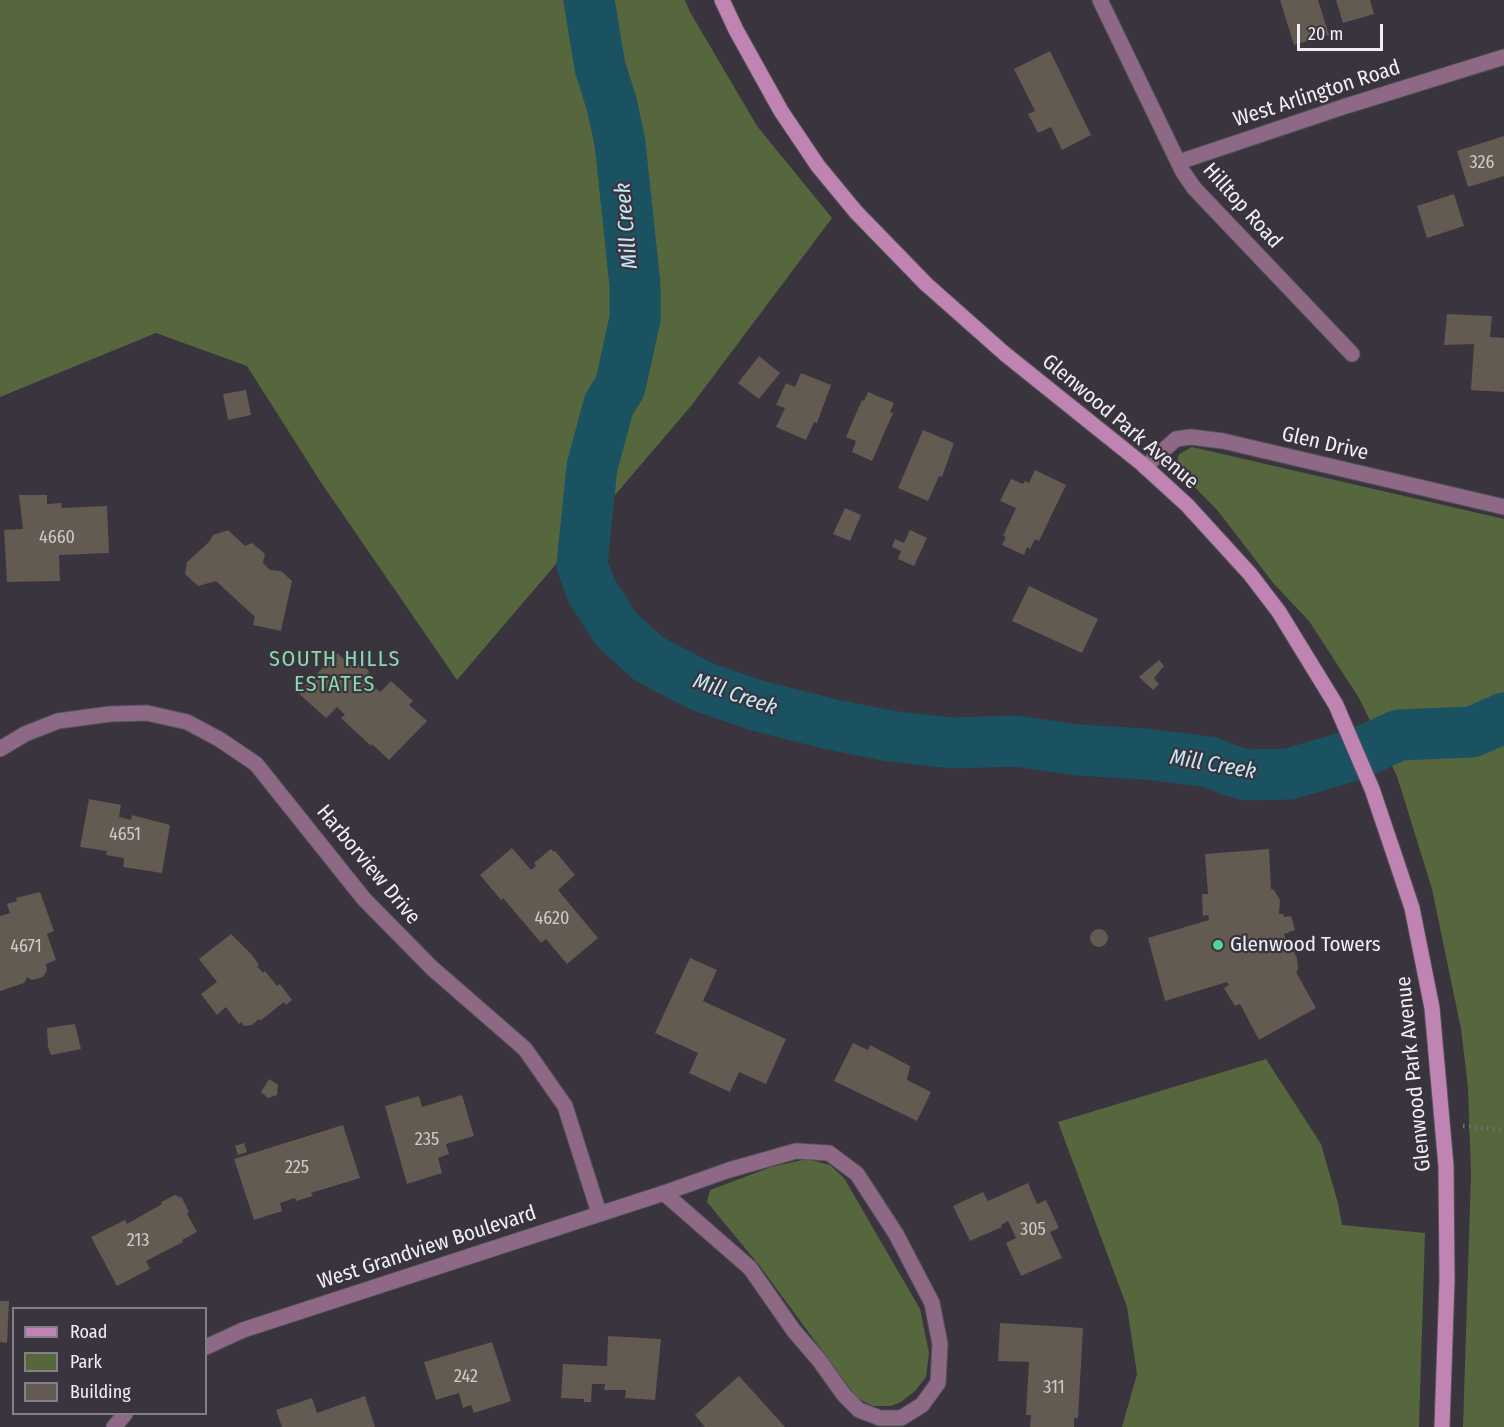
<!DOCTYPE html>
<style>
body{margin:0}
#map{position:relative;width:1504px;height:1427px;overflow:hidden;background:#39343e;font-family:"Fira Sans Condensed",sans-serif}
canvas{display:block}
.legend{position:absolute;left:12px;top:1307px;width:195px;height:108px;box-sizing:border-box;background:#39343e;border:2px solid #837e87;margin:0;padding:8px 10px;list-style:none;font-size:18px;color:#f1eef4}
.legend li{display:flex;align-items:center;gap:12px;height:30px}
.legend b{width:30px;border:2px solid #837e87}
.scale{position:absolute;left:1297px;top:24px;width:86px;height:27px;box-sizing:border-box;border:3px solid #f1eef4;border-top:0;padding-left:8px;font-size:18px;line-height:21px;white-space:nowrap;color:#f1eef4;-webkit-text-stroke:4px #39343e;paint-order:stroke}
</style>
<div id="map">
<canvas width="1504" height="1427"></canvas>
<ul class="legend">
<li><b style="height:8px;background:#bf84b1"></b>Road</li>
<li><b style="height:16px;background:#56673e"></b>Park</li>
<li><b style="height:16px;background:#635a51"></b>Building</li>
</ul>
<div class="scale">20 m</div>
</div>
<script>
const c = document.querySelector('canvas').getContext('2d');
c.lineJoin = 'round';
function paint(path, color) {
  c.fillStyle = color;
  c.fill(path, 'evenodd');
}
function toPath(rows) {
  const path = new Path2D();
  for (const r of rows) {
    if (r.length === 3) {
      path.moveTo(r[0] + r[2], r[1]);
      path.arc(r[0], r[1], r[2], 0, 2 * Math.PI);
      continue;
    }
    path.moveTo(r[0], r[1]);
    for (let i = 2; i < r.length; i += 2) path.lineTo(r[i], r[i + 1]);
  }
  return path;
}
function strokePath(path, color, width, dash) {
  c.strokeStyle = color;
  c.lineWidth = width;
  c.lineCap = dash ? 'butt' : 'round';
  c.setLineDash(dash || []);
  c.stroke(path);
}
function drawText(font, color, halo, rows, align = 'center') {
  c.font = font + ' "Fira Sans Condensed",sans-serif';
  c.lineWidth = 4.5;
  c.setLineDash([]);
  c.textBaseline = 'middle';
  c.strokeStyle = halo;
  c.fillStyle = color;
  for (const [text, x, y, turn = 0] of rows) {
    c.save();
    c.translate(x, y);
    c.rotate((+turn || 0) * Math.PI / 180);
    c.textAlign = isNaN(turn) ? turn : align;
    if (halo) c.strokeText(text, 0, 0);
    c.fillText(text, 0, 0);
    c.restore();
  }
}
paint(toPath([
 [0,0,685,0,690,12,757,126,832,218,691,406,457,680,322,484,247,366,156,333,0,397],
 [1192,447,1504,519,1504,1427,1463,1427,1471,1174,1468,1087,1461,1029,1432,889,1397,776,1359,698,1309,621,1274,584,1218,511,1180,472,1177,461,1179,454],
 [1266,1059,1321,1144,1338,1203,1342,1225,1425,1233,1419,1427,1122,1427,1137,1374,1127,1307,1058,1122],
 [807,1159,830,1165,844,1178,920,1309,929,1353,926,1377,916,1390,901,1402,891,1406,873,1406,857,1398,759,1265,707,1202,710,1190,771,1167]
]), '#56673e');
strokePath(toPath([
 [589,0,600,67,612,105,620,143,635,285,635,319,620,387,609,404,592,467,582,564,591,590,617,630,649,659,701,686,755,705,830,724,890,736,952,743,1015,741,1078,750,1146,754,1210,762,1232,771,1248,775,1289,774,1357,754,1399,735,1472,732,1504,718]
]), '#1b5262', 51);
paint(toPath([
 [1280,0,1318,0,1329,35,1294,45],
 [1336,0,1370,0,1374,14,1343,23],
 [1050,51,1091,135,1062,150,1051,127,1038,133,1028,114,1035,111,1014,69],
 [1504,136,1504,176,1468,187,1457,151],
 [1454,194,1464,226,1427,238,1417,206],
 [1447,314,1492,316,1490,337,1504,338,1504,392,1471,390,1474,344,1444,345],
 [759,356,780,373,759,399,738,383],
 [801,373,831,385,817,423,814,422,806,440,776,427,785,408,776,405,786,383,795,387],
 [246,390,251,415,228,420,223,394],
 [868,392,894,403,890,412,893,413,872,461,852,452,856,441,846,437,862,400,864,401],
 [923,430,954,443,942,477,939,476,928,501,898,488],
 [1035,470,1066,485,1039,541,1035,539,1030,549,1027,547,1024,555,1002,545,1006,537,1003,536,1016,508,1000,501,1011,479,1023,484,1025,481,1029,483],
 [19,495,47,495,47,504,61,503,62,508,107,506,109,553,59,555,60,581,7,582,4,530,23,529],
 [845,508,861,515,850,541,833,534],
 [228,530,245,546,252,543,265,554,263,563,270,570,281,571,292,581,281,631,253,625,255,617,216,581,198,586,185,574,187,562,210,541,213,535],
 [910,530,927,538,914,566,898,559,901,551,892,547,895,539,904,543],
 [1029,586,1098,619,1082,653,1012,621],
 [337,653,351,666,353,663,360,664,368,670,370,678,368,681,380,692,391,681,413,701,409,705,427,721,389,760,372,744,371,746,341,718,345,715,337,707,326,718,296,691,300,686,303,688],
 [1159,660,1164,666,1154,678,1159,684,1153,690,1139,677],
 [89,799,121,805,119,817,131,820,132,815,170,825,162,873,123,867,124,858,106,855,107,851,80,847],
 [512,848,531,870,536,866,534,863,551,849,554,852,555,851,575,875,558,890,598,938,567,964,546,939,541,943,503,898,501,900,480,875],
 [1269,849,1271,889,1274,890,1280,900,1279,914,1283,914,1284,917,1291,916,1295,930,1284,934,1289,951,1294,952,1297,958,1298,970,1296,972,1316,1008,1259,1040,1240,1004,1235,1006,1224,988,1229,985,1227,982,1165,1001,1148,938,1209,920,1208,915,1203,916,1202,894,1208,894,1205,854],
 [40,892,54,931,47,934,56,960,46,964,47,970,43,977,32,980,27,977,24,983,0,991,0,916,10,913,7,904,17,901,16,898],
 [1099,938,9],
 [231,934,252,955,259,965,257,966,263,973,265,971,277,986,280,984,292,1000,286,1005,284,1002,260,1021,259,1019,252,1025,244,1026,241,1022,239,1024,226,1007,217,1015,201,994,217,982,199,959],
 [690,958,717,970,703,1001,786,1039,766,1084,739,1072,730,1092,689,1073,698,1053,655,1033],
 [75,1024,81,1049,51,1055,48,1047,47,1028],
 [853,1043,868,1050,870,1045,910,1066,907,1080,931,1092,917,1121,834,1081],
 [269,1079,278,1085,277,1095,268,1098,261,1092],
 [462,1095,474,1136,446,1144,449,1154,438,1158,442,1173,407,1184,385,1106,419,1096,422,1107],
 [343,1125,360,1178,311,1193,313,1196,296,1201,295,1198,280,1203,282,1211,254,1220,234,1159],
 [244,1143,247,1152,238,1155,235,1146],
 [1028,1183,1037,1204,1046,1200,1059,1228,1050,1232,1062,1258,1021,1276,1006,1243,1016,1238,1008,1221,1001,1225,1002,1227,970,1241,953,1206,983,1192,988,1201],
 [175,1195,182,1198,189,1212,187,1214,197,1232,182,1240,183,1242,146,1261,150,1269,117,1286,91,1237,125,1220,127,1224,162,1204,161,1202],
 [0,1301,9,1301,7,1343,0,1342],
 [1000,1323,1083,1328,1078,1418,1074,1418,1074,1427,1030,1427,1031,1415,1026,1415,1029,1362,998,1361],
 [608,1336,661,1339,655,1400,625,1398,626,1390,604,1390,605,1384,592,1384,591,1402,584,1402,584,1399,561,1398,563,1364,607,1366],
 [492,1342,511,1401,474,1413,471,1405,463,1408,459,1393,436,1400,424,1362],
 [739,1376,785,1427,705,1427,695,1415],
 [365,1396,375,1427,282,1427,276,1410,312,1398,317,1413]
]), '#635a51');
const street = toPath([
 [1100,0,1183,172,1194,188,1352,354],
 [1179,162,1343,107,1504,57],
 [1145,467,1176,439,1191,437,1223,441,1504,507],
 [0,749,25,734,58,721,110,714,147,713,187,722,219,739,256,764,364,899,432,968,525,1049,565,1106,599,1213],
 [206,1347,243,1330,664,1193,729,1170,796,1151,829,1153,857,1174,896,1234,932,1303,940,1344,938,1383,922,1405,901,1418,880,1418,859,1410,844,1395,819,1360,794,1331,750,1268,664,1193],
 [114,1427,125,1414]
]);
const secondary = toPath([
 [722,0,736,30,781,111,818,166,856,212,926,284,1005,354,1141,463,1187,505,1250,574,1279,612,1336,705,1372,789,1397,863,1412,908,1432,1008,1446,1166,1447,1280,1442,1427]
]);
strokePath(street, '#56525b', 17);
strokePath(secondary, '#56525b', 17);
strokePath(toPath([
 [1463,1126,1504,1130]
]), '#747079', 4, [1.5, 4.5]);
strokePath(street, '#8e6985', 15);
strokePath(secondary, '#bf84b1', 15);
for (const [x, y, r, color] of [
 [1218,945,6,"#53d396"]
]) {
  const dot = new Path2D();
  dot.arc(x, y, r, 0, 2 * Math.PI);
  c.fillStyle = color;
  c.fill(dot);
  strokePath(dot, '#39343e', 2);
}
drawText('18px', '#cec9cb', null, [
 ["326",1482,163],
 ["4660",57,538],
 ["4651",125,835],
 ["4620",552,919],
 ["4671",26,947],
 ["235",427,1140],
 ["225",297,1168],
 ["305",1033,1230],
 ["213",138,1241],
 ["242",466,1377],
 ["311",1054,1388]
]);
drawText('21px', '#f1eef4', '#39343e', [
 ["West Arlington Road",1317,94,-18],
 ["Hilltop Road",1242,206,48],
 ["Glenwood Park Avenue",1120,422,40],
 ["Glen Drive",1325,444,13],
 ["Harborview Drive",368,865,50],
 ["Glenwood Park Avenue",1414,1074,-96],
 ["West Grandview Boulevard",427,1248,-18]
]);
drawText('21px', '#f1eef4', '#39343e', [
 ["Glenwood Towers",1230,945]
], 'left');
drawText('italic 22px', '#c3e9f6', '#39343e', [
 ["Mill Creek",627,226,-95],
 ["Mill Creek",735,695,19],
 ["Mill Creek",1213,765,10]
]);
c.letterSpacing = '1.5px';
drawText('22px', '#8ad9ae', '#39343e', [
 ["SOUTH HILLS",335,660],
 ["ESTATES",335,685]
]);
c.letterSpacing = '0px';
</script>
